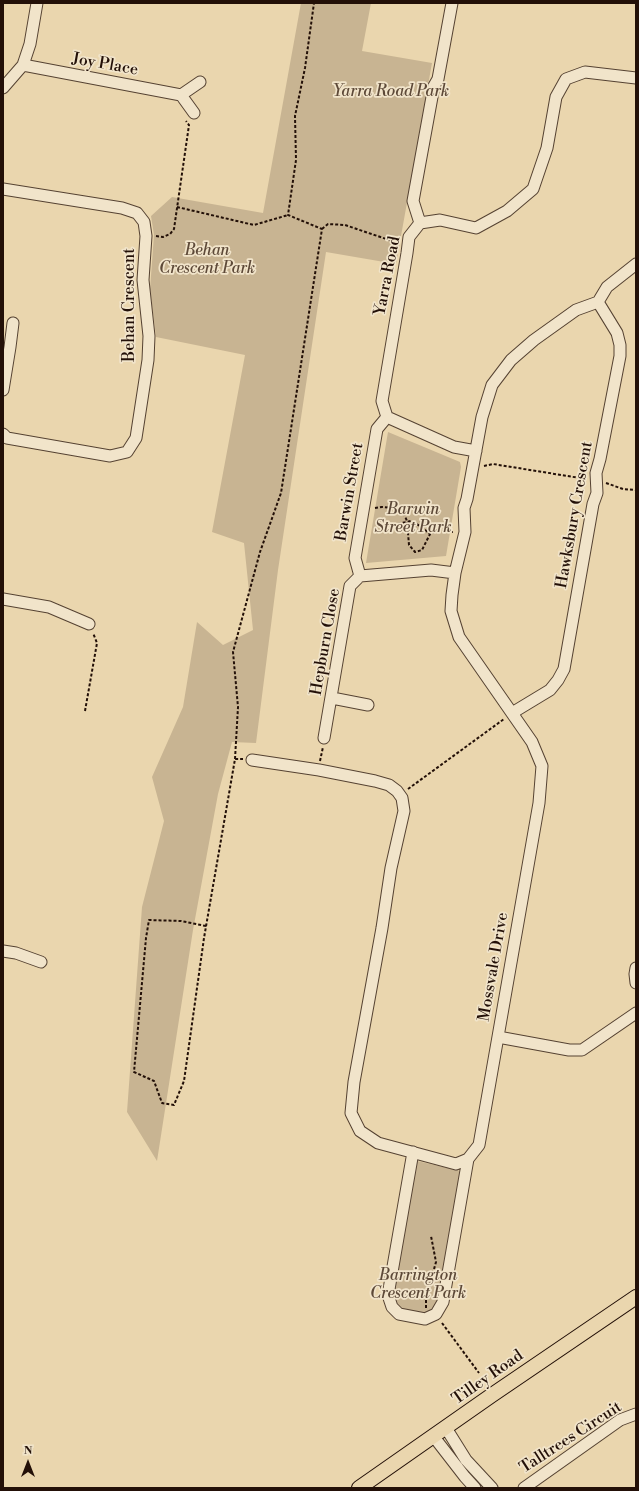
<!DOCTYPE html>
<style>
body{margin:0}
#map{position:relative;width:639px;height:1491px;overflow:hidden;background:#ead6ae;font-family:"Libre Bodoni",serif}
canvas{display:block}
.frame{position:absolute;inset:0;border:4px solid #231008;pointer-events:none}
.north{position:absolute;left:8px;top:1443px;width:40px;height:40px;-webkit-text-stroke:3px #f1e4ca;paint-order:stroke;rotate:0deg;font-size:11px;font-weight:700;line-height:16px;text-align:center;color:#231008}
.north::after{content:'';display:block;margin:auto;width:14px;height:18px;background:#231008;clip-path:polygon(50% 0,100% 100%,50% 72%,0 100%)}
</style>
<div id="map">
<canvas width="639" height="1491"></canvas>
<div class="frame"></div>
<div class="north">N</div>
</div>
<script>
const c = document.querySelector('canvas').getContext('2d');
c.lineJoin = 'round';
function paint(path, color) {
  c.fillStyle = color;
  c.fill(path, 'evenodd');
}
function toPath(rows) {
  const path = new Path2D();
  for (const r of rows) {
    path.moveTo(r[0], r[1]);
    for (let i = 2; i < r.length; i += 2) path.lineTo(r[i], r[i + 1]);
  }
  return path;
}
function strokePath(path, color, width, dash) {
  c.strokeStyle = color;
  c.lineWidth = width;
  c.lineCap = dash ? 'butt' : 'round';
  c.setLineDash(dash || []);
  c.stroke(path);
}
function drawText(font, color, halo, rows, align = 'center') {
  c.font = font + ' "Libre Bodoni",serif';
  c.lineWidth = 3.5;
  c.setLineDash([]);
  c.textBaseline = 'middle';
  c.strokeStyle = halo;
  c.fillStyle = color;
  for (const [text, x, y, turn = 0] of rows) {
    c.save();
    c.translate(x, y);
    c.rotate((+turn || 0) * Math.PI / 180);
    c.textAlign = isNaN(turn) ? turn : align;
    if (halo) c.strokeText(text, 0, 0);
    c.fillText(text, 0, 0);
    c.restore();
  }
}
paint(toPath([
 [301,3,371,3,362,51,432,63,396,264,326,252,278,570,256,743,232,742,218,794,193,930,157,1161,127,1112,142,907,164,821,152,777,183,707,197,622,223,645,253,630,244,543,212,532,245,355,156,337,150,289,154,235,151,216,172,197,263,213],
 [388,432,460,462,461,467,446,556,366,563],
 [417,1161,461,1171,438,1303,432,1311,425,1313,402,1309,395,1305,393,1296]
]), '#c8b492');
const minor = toPath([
 [452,3,438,79,434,86,413,201,420,223,409,237,407,253,382,401,387,417,454,447,476,451],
 [23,65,181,95],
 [3,88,23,65,30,44,37,3],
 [194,113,181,95,200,82],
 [3,189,122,208,137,213,144,222,146,236,143,280,149,336,148,360,136,438,127,452,110,456,7,438,3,434],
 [420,223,440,220,476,228,507,211,533,189,547,148,556,97,566,79,585,72,636,78],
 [3,390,10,347,13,323],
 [360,576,355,558,377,429,387,417],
 [3,599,49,607,89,624],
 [332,698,368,705],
 [512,713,550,690,558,680,564,669,593,504,597,493,596,473,600,459,620,356,620,345,617,333,598,302],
 [324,738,350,586,360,576,431,570,455,573],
 [252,760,319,770,375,781,389,785,397,791,402,798,404,811,391,868,382,928,354,1082,351,1113,360,1131,378,1143,456,1164,468,1159,479,1145,539,803,542,766,532,742,459,637,451,611,452,595,455,573,465,532,464,508,467,499,482,417,492,385,511,360,534,340,576,310,598,302,607,287,636,264],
 [3,951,16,953,41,962],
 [636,968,635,974,636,983],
 [498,1037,569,1050,582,1050,636,1013],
 [413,1152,388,1295,392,1307,399,1314,425,1319,436,1314,443,1302,468,1159],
 [446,1428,466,1460,492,1488],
 [434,1437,465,1477,475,1488],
 [524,1488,620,1420,636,1414]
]);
const major = toPath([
 [359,1488,492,1395,636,1297]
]);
strokePath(minor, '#554232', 13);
strokePath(major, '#231008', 16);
strokePath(toPath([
 [177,207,254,225,288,215],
 [322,229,328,224,345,225,398,243],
 [156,236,163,237,170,234,174,229,189,125,186,121],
 [484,466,493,464,586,479],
 [606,483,623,489,636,490],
 [375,508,382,507,396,508,404,514,407,521,409,545,415,552,422,550,430,534,437,531,453,532],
 [393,525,411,521,422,527,430,534],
 [85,711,97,643,93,633],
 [235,759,238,707,233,652,260,552,281,493,322,229,288,215,296,160,295,116,305,68,314,3],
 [320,761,323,747],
 [408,789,504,719],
 [206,926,181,921,149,920,146,938,134,1072,154,1081,162,1103,174,1105,184,1081,204,938,235,759,243,759],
 [426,1308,426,1298,436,1262,431,1236],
 [442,1323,479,1373]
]), '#231008', 2, [3, 2]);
strokePath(minor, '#f1e4ca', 11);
strokePath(major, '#ead6ae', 14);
drawText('16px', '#231008', '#f1e4ca', [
 ["Joy Place",105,65,10],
 ["Yarra Road",388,276,-79],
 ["Behan Crescent",130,305,-90],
 ["Barwin Street",350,492,-80],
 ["Hawksbury Crescent",575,515,-80],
 ["Hepburn Close",326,642,-80],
 ["Mossvale Drive",494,967,-80],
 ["Tilley Road",488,1378,-35],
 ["Talltrees Circuit",571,1438,-33]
]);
drawText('italic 16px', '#5d4938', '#f1e4ca', [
 ["Yarra Road Park",391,92],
 ["Behan",207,251],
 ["Crescent Park",207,269],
 ["Barwin",413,510],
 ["Street Park",413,528],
 ["Barrington",418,1276],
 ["Crescent Park",418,1294]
]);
</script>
